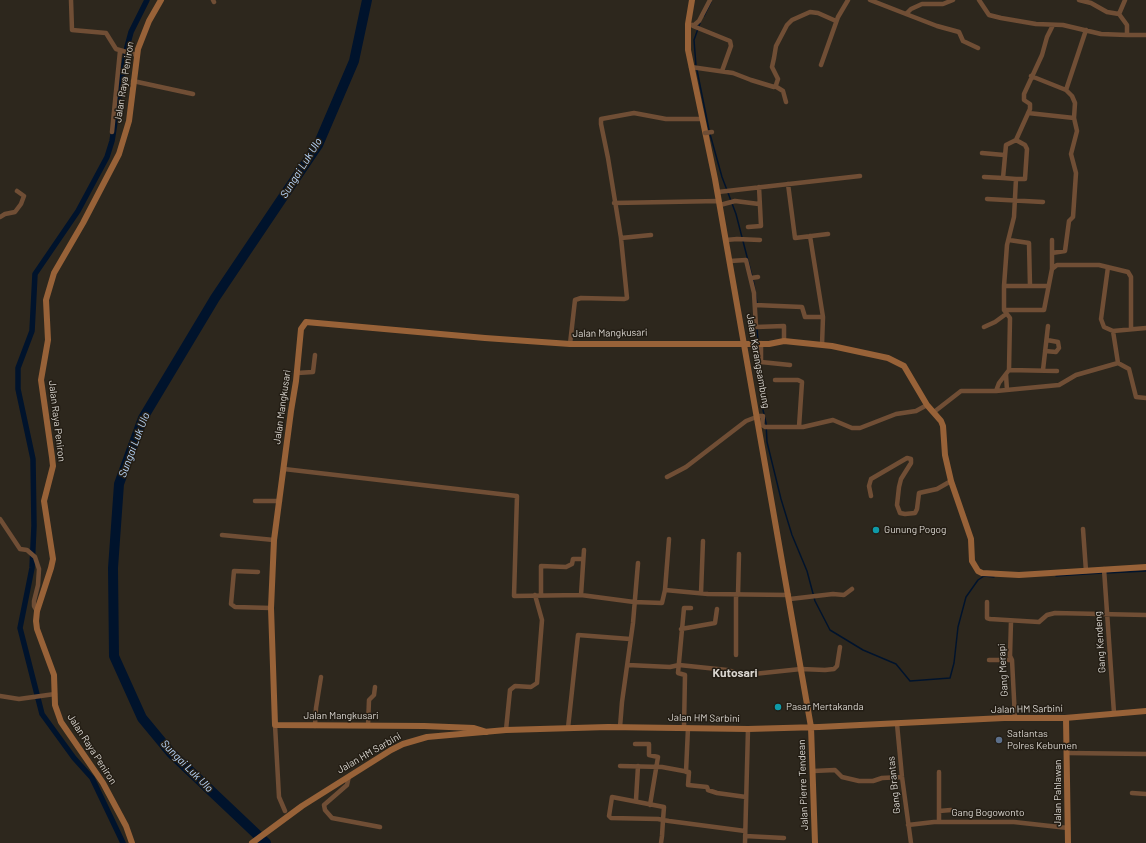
<!DOCTYPE html>
<style>
body{margin:0}
canvas{display:block;background:#2d271d}
</style>
<canvas width="1146" height="843"></canvas>
<script>
const c = document.querySelector('canvas').getContext('2d');
c.lineJoin = 'round';
function toPath(rows) {
  const path = new Path2D();
  for (const r of rows) {
    path.moveTo(r[0], r[1]);
    for (let i = 2; i < r.length; i += 2) path.lineTo(r[i], r[i + 1]);
  }
  return path;
}
function strokePath(path, color, width, dash) {
  c.strokeStyle = color;
  c.lineWidth = width;
  c.lineCap = dash ? 'butt' : 'round';
  c.setLineDash(dash || []);
  c.stroke(path);
}
function drawText(font, color, halo, rows, align = 'center') {
  c.font = font + ' Barlow,sans-serif';
  c.lineWidth = 3;
  c.setLineDash([]);
  c.textBaseline = 'middle';
  c.strokeStyle = halo;
  c.fillStyle = color;
  for (const [text, x, y, turn = 0] of rows) {
    c.save();
    c.translate(x, y);
    c.rotate((+turn || 0) * Math.PI / 180);
    c.textAlign = isNaN(turn) ? turn : align;
    if (halo) c.strokeText(text, 0, 0);
    c.fillText(text, 0, 0);
    c.restore();
  }
}
strokePath(toPath([
 [704,16,711,2],
 [696,66,694,40,700,23],
 [697,70,709,130],
 [710,134,722,177,736,214,752,276],
 [753,279,757,303],
 [757,329,758,341],
 [758,345,763,410,766,423,767,442,781,499,792,535,807,571,815,601,830,630,863,650,896,664,910,681,950,678,954,663,958,627,966,597,978,580,984,576,994,577],
 [1106,573,1146,571],
 [1056,576,1102,573]
]), '#00132c', 1.5);
strokePath(toPath([
 [123,843,92,778,74,758,42,714,20,628,32,568,34,526,33,459,18,389,18,368,32,331,35,274,78,211,107,157,112,141,127,47,131,32,147,0]
]), '#00132c', 5.5);
strokePath(toPath([
 [266,843,171,753,142,718,114,656,113,568,119,484,143,418,215,298,318,145,354,61,367,0]
]), '#00132c', 10);
strokePath(toPath([
 [71,0,72,30,106,33,116,49,137,55],
 [213,0,214,2],
 [870,0,906,14,911,9,922,4,943,4,953,0],
 [979,0,989,15,1001,18,1036,24,1063,25,1101,34,1127,35],
 [1079,0,1091,3,1107,12,1119,14,1127,25,1127,35,1146,35],
 [906,14,937,26,959,32,963,41,978,48],
 [1119,14,1125,0],
 [692,25,693,26,699,21,710,0],
 [693,26,730,41,731,46,722,71],
 [821,65,838,17,848,0],
 [691,67,733,73,751,80,774,87,776,85,778,79,772,67,774,58,776,46,787,25,792,20,810,12,818,13,836,21],
 [1031,76,1066,90,1072,96,1075,103,1074,118,1077,131,1071,154,1076,173,1073,217,1069,221,1065,251,1052,253],
 [133,81,193,94],
 [775,86,783,91,786,102],
 [1066,90,1086,30],
 [1028,113,1074,118],
 [112,132,120,51],
 [982,153,1004,155],
 [984,177,1003,178],
 [1016,179,1025,179,1027,149,1025,145,1016,140],
 [788,184,795,238,828,234],
 [718,192,860,176],
 [987,199,1043,202],
 [614,203,719,201],
 [720,205,735,201,759,204],
 [0,217,5,214,15,212,21,204,24,196,17,191],
 [748,227,761,226,759,187],
 [810,236,823,317,822,345],
 [621,238,651,235],
 [726,240,737,239,760,240],
 [1009,240,1029,243,1030,286],
 [730,261,746,260,754,293,756,327,784,326,784,341],
 [1108,267,1101,319,1104,327,1113,331],
 [1052,269,1052,240],
 [751,278,758,277],
 [1004,286,1007,245,1014,217,1016,179,1003,178,1006,145,1016,140,1030,109,1030,104,1024,100,1024,94,1042,55,1047,37,1053,25],
 [755,305,802,307,805,317,823,317],
 [1004,310,1044,310,1052,269,1057,265,1099,265,1128,272,1131,277,1131,329],
 [984,327,995,322,1006,314],
 [761,343,761,362,790,365],
 [570,344,575,300,581,298,624,299,627,298,621,238,608,158,601,124,601,119,634,113,666,119,702,119],
 [1045,351,1056,352,1059,348,1058,342,1047,340],
 [1118,363,1129,369,1136,397,1146,398],
 [1009,370,1057,371],
 [1043,370,1048,326],
 [297,373,313,372,315,355],
 [1006,375,1007,390],
 [775,380,798,380,802,382,799,427],
 [996,391,999,383,1009,370,1010,318,1004,310,1004,286,1048,286],
 [934,412,961,391,996,391,1059,385,1076,375,1118,363,1113,331,1146,328],
 [284,469,517,496,514,596,581,595],
 [667,477,686,467,746,421,759,416,763,416,762,425,765,427,803,427,833,420,852,428,860,428,896,414,916,411,927,405],
 [871,496,869,486,871,479,907,458,911,459,911,463,901,479,899,487,897,505,900,513,905,514,915,513,917,509,919,493,937,489,951,481],
 [255,501,280,501],
 [0,519,20,549,27,550,35,557,39,569,38,585,34,601,34,606,37,611],
 [1083,529,1086,571],
 [222,535,274,540],
 [584,550,581,595,634,602,662,603,665,590,708,594,789,595],
 [1104,569,1114,713],
 [258,572,234,571,231,604,235,607,271,608],
 [665,590,669,539],
 [701,593,703,541],
 [541,594,541,566,566,567,572,564,573,559,583,559],
 [738,595,739,554],
 [790,599,833,594,844,595,852,589],
 [987,602,987,618,990,619,1039,622,1047,615,1055,613,1146,615],
 [1011,621,1010,656,1012,660,1015,718],
 [681,629,715,623,717,609],
 [736,655,736,595],
 [989,660,1012,660],
 [628,665,670,667,679,665,727,670,744,675,801,669,825,670,834,669,837,666,840,647],
 [0,696,19,699,55,694],
 [897,724,902,777,911,843],
 [275,725,279,797,285,811],
 [315,726,316,708,321,677],
 [368,726,369,700,374,695,375,687],
 [620,727,622,702,633,623,638,563],
 [568,728,578,635,630,639],
 [684,728,685,675,678,673,684,608,691,608],
 [506,730,510,690,515,686,531,687,537,683,542,620,535,595],
 [635,744,649,744,649,755,658,757,650,805],
 [1068,753,1146,754],
 [620,766,662,767,689,772,688,785,707,787,708,790,717,793,746,797],
 [813,771,835,770,842,777,859,781,873,781,882,778,902,777],
 [686,772,688,728],
 [939,772,939,822],
 [349,776,347,785,324,805,325,810,332,818,380,827],
 [1132,793,1146,794],
 [636,800,638,766],
 [939,811,951,810],
 [908,825,934,822,1014,822,1068,828],
 [745,836,784,838],
 [661,843,662,836,663,820,664,807,612,797,609,816,611,818,658,819,663,820,669,821,745,831],
 [745,843,748,729]
]), '#704e35', 4.5);
strokePath(toPath([
 [692,0,688,24,688,50,715,179,811,727,815,843],
 [1066,718,1068,843],
 [487,732,474,728,424,726,275,725,271,608,274,540,291,411,296,381,301,329,306,322,485,338,570,344,769,344,784,341,832,346,888,358,904,366,927,405,941,421,943,426,945,455,951,481,971,539,972,561,978,571,982,573,1019,575,1146,567],
 [132,843,126,826,103,783,61,722,55,705,54,675,37,629,36,621,37,611,51,568,53,559,44,501,53,466,52,457,41,380,48,340,46,300,54,273,83,223,119,154,129,121,138,49,149,21,161,0],
 [252,843,302,806,391,750,403,744,427,737,506,730,608,727,748,729,819,727,1004,718,1065,718,1146,711]
]), '#986238', 6);
strokePath(toPath([
 [705,133,712,132]
]), '#704e35', 4.5);
for (const [x, y, r, color] of [
 [876,530,4,"#0f9aa8"],
 [778,707,4,"#0f9aa8"],
 [999,740,4,"#5c6f8a"]
]) {
  const dot = new Path2D();
  dot.arc(x, y, r, 0, 2 * Math.PI);
  c.fillStyle = color;
  c.fill(dot);
  strokePath(dot, '#231d14', 1.5);
}
drawText('10px', '#dad6d0', '#231d14', [
 ["Jalan Raya Peniron",124,82,-81],
 ["Jalan Mangkusari",610,333,-1],
 ["Jalan Karangsambung",758,361,80],
 ["Jalan Mangkusari",282,407,-82],
 ["Jalan Raya Peniron",57,421,83],
 ["Gang Kendeng",1100,642,-94],
 ["Gang Merapi",1003,670,-93],
 ["Jalan HM Sarbini",1027,709,-1],
 ["Jalan Mangkusari",341,716],
 ["Jalan HM Sarbini",704,718,1],
 ["Jalan Raya Peniron",92,749,57],
 ["Jalan HM Sarbini",369,753,-30],
 ["Jalan Pierre Tendean",803,785,-92],
 ["Gang Brantas",894,785,-96],
 ["Jalan Pahlawan",1058,793,-90],
 ["Gang Bogowonto",988,813]
]);
drawText('10px', '#dad6d0', '#231d14', [
 ["Gunung Pogog",884,530],
 ["Pasar Mertakanda",786,707],
 ["Satlantas",1007,734],
 ["Polres Kebumen",1007,746]
], 'left');
drawText('italic 11px', '#b9d8fe', '#231d14', [
 ["Sungai Luk Ulo",301,168,-58],
 ["Sungai Luk Ulo",134,445,-69],
 ["Sungai Luk Ulo",187,766,45]
]);
drawText('bold 12px', '#dad6d0', '#231d14', [
 ["Kutosari",735,673]
]);
</script>
